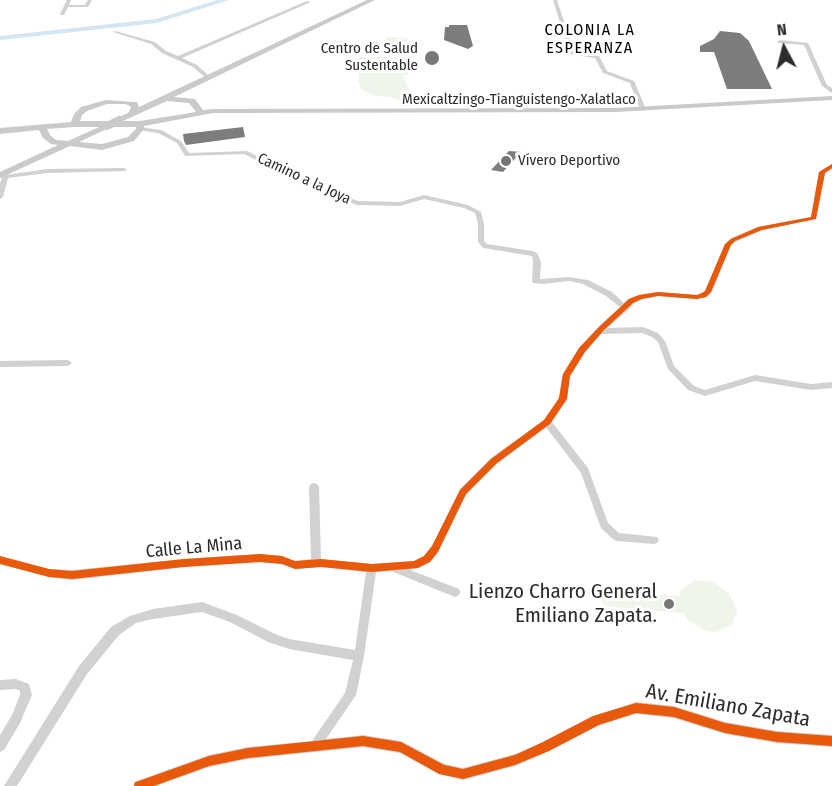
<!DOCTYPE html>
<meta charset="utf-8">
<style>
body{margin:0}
#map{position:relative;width:832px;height:786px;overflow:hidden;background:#fff;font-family:"Fira Sans Condensed",sans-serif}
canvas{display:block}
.north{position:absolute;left:754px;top:18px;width:60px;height:60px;-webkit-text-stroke:4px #fff;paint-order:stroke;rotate:353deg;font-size:16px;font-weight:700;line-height:24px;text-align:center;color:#2c2c2c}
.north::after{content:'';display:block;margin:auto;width:21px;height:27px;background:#2c2c2c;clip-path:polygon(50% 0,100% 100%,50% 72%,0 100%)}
</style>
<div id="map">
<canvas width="832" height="786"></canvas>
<div class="north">N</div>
</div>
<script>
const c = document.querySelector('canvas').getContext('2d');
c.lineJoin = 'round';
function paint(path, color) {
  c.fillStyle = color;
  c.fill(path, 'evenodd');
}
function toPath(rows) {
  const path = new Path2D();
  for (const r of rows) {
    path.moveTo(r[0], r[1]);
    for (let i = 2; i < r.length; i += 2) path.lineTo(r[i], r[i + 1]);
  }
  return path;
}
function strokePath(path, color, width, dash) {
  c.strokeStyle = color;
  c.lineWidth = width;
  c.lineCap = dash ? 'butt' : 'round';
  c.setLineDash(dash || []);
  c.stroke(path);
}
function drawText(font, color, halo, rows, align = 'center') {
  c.font = font + ' "Fira Sans Condensed",sans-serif';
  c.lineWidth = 6;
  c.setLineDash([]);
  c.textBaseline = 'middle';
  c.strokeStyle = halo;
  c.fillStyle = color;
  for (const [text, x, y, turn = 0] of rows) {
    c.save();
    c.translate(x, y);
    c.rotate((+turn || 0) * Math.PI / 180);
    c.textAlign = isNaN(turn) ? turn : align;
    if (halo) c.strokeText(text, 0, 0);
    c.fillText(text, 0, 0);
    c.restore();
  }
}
paint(toPath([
 [386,37,408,38,403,55,380,53],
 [358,57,405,57,416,69,403,77,410,92,411,102,406,106,401,106,400,101,390,97,376,96,362,90,359,84],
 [695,580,713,582,729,593,737,610,732,625,716,632,706,631,689,621,682,613,603,606,601,591,679,596,682,589]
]), '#eff5ea');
paint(toPath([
 [217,0,229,0,157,23,0,40,0,36,156,19,217,0]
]), '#d4e6f3');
paint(toPath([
 [449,25,467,25,473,46,468,49,444,40,445,27,449,27],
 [720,31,740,33,749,41,772,89,727,89,714,52,700,52,700,46,714,39],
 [243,127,245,137,186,145,184,141,183,134],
 [509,151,521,152,503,172,491,170]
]), '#7d7d7d');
paint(toPath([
 [67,0,71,0,69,5,85,5,88,0,92,0,88,7,68,7,64,15,60,15,60,14,67,0],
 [553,0,557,0,574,52,599,56,607,71,634,81,646,109,645,110,640,109,630,83,603,73,595,58,570,54,553,0],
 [307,1,311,2,182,58,197,65,210,77,211,78,208,80,193,67,162,53,151,44,113,32,115,31,155,42,166,51,178,56,307,1],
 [780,40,808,43,827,85,832,88,832,93,822,86,804,45,778,43,777,42,780,40],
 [140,127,161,130,181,141,189,153,247,151,312,184,358,201,400,202,424,195,468,205,481,212,484,224,484,241,487,244,532,251,537,253,541,262,540,279,569,277,588,280,612,292,624,303,628,299,638,295,658,292,697,295,705,291,725,244,731,238,758,227,811,217,819,172,832,164,832,169,825,173,816,219,762,230,735,242,731,245,712,292,707,297,697,299,658,296,642,299,634,303,628,310,607,328,643,327,658,333,665,341,674,366,694,386,705,390,755,375,811,384,832,382,832,388,811,390,755,381,705,396,688,390,668,369,658,342,652,337,642,333,601,334,585,352,570,376,567,399,552,422,588,468,608,523,619,533,657,537,659,540,657,543,654,544,617,541,614,540,601,528,581,473,546,427,497,464,466,495,438,552,430,562,418,568,410,570,459,589,460,592,459,595,455,597,391,571,376,572,364,656,356,695,326,739,363,735,401,741,445,764,463,768,515,754,541,743,593,716,636,702,674,706,725,722,777,731,832,735,832,747,777,743,725,734,674,718,636,714,599,725,549,751,515,766,463,780,439,774,400,753,363,747,248,759,209,767,156,786,133,786,135,782,139,780,209,755,248,747,312,741,345,693,353,660,289,649,268,642,230,622,202,612,153,619,136,623,119,635,87,674,17,786,4,786,79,666,111,627,130,616,153,609,202,602,237,615,275,634,289,639,355,650,366,572,321,567,295,569,282,564,260,562,184,567,72,580,49,577,0,564,0,556,49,569,72,570,184,559,260,554,282,556,295,561,311,559,309,487,311,484,314,483,317,484,319,487,321,559,372,564,414,561,424,556,432,546,460,489,491,458,544,420,559,398,562,376,579,348,596,329,620,307,606,296,583,284,569,281,543,284,533,283,532,281,533,262,532,256,483,248,478,242,478,224,475,213,464,208,424,199,400,206,357,205,308,186,244,154,185,156,177,143,158,133,138,130,138,128,140,127],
 [124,168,126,169,126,171,47,173,8,178,3,197,0,199,0,184,2,178,0,176,3,174,6,175,47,169,124,168],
 [68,360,72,363,68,366,0,367,0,361,68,360],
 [16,679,29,684,32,695,20,723,4,750,0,752,0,735,12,715,20,695,20,691,16,689,0,690,0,680,16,679]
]), '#d1d1d1');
paint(toPath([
 [367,0,375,0,174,97,195,99,203,110,213,109,616,108,832,96,832,100,616,112,213,113,144,126,144,129,134,141,102,150,70,146,0,178,0,172,58,145,51,144,43,138,39,130,0,134,0,128,71,122,74,114,81,107,106,100,134,102,137,102,139,107,367,0],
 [167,101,189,103,196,112,140,121,123,121,167,101],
 [107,104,125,104,130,106,131,108,128,113,116,118,116,121,80,121,82,115,87,111,107,104],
 [75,127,99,127,68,141,56,140,50,135,47,129,75,127],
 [111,127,136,127,136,129,128,137,102,144,79,142,111,127]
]), '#cacaca');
strokePath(toPath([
 [107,126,119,120]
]), '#cacaca', 8);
paint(toPath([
 [832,164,832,168,825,173,816,219,762,230,735,241,731,245,711,292,706,297,697,299,658,296,642,299,633,303,604,330,585,352,570,376,567,399,550,424,497,463,466,494,438,552,430,562,418,568,372,572,321,567,295,569,282,564,260,562,184,567,72,579,49,577,0,564,0,556,49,569,72,571,184,559,260,554,282,556,295,561,321,559,372,564,414,561,424,556,432,546,460,490,491,459,544,420,559,398,563,374,579,348,600,326,629,299,639,295,658,292,697,295,702,293,705,291,725,244,731,239,758,227,811,217,819,172,832,164],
 [636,703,674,707,725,723,777,732,832,736,832,746,777,742,725,733,674,717,636,713,599,725,549,751,515,765,463,779,439,774,400,752,363,746,248,758,209,766,154,786,134,786,135,782,139,781,209,756,248,748,363,736,401,742,444,765,463,769,515,755,541,743,593,716,636,703]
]), '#e8590c');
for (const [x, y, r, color] of [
 [432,58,8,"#767676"],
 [506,161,6,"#767676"],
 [669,604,6,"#767676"]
]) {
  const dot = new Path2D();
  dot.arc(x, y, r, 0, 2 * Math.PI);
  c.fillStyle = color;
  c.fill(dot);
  strokePath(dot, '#fff', 2);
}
drawText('15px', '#2c2c2c', '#fff', [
 ["Centro de Salud",418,49],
 ["Sustentable",418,66],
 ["Vívero Deportivo",518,161,"left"]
], 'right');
drawText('15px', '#2c2c2c', '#fff', [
 ["Mexicaltzingo-Tianguistengo-Xalatlaco",519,100],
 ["Camino a la Joya",304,179,25]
]);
c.letterSpacing = '1.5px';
drawText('16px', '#000', '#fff', [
 ["COLONIA LA",590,31],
 ["ESPERANZA",590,49]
]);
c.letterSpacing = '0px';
drawText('18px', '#2c2c2c', '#fff', [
 ["Calle La Mina",194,548,-5]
]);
drawText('21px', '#2c2c2c', '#fff', [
 ["Lienzo Charro General",657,592],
 ["Emiliano Zapata.",657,616]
], 'right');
drawText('21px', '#2c2c2c', '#fff', [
 ["Av. Emiliano Zapata",728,706,10]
]);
</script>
